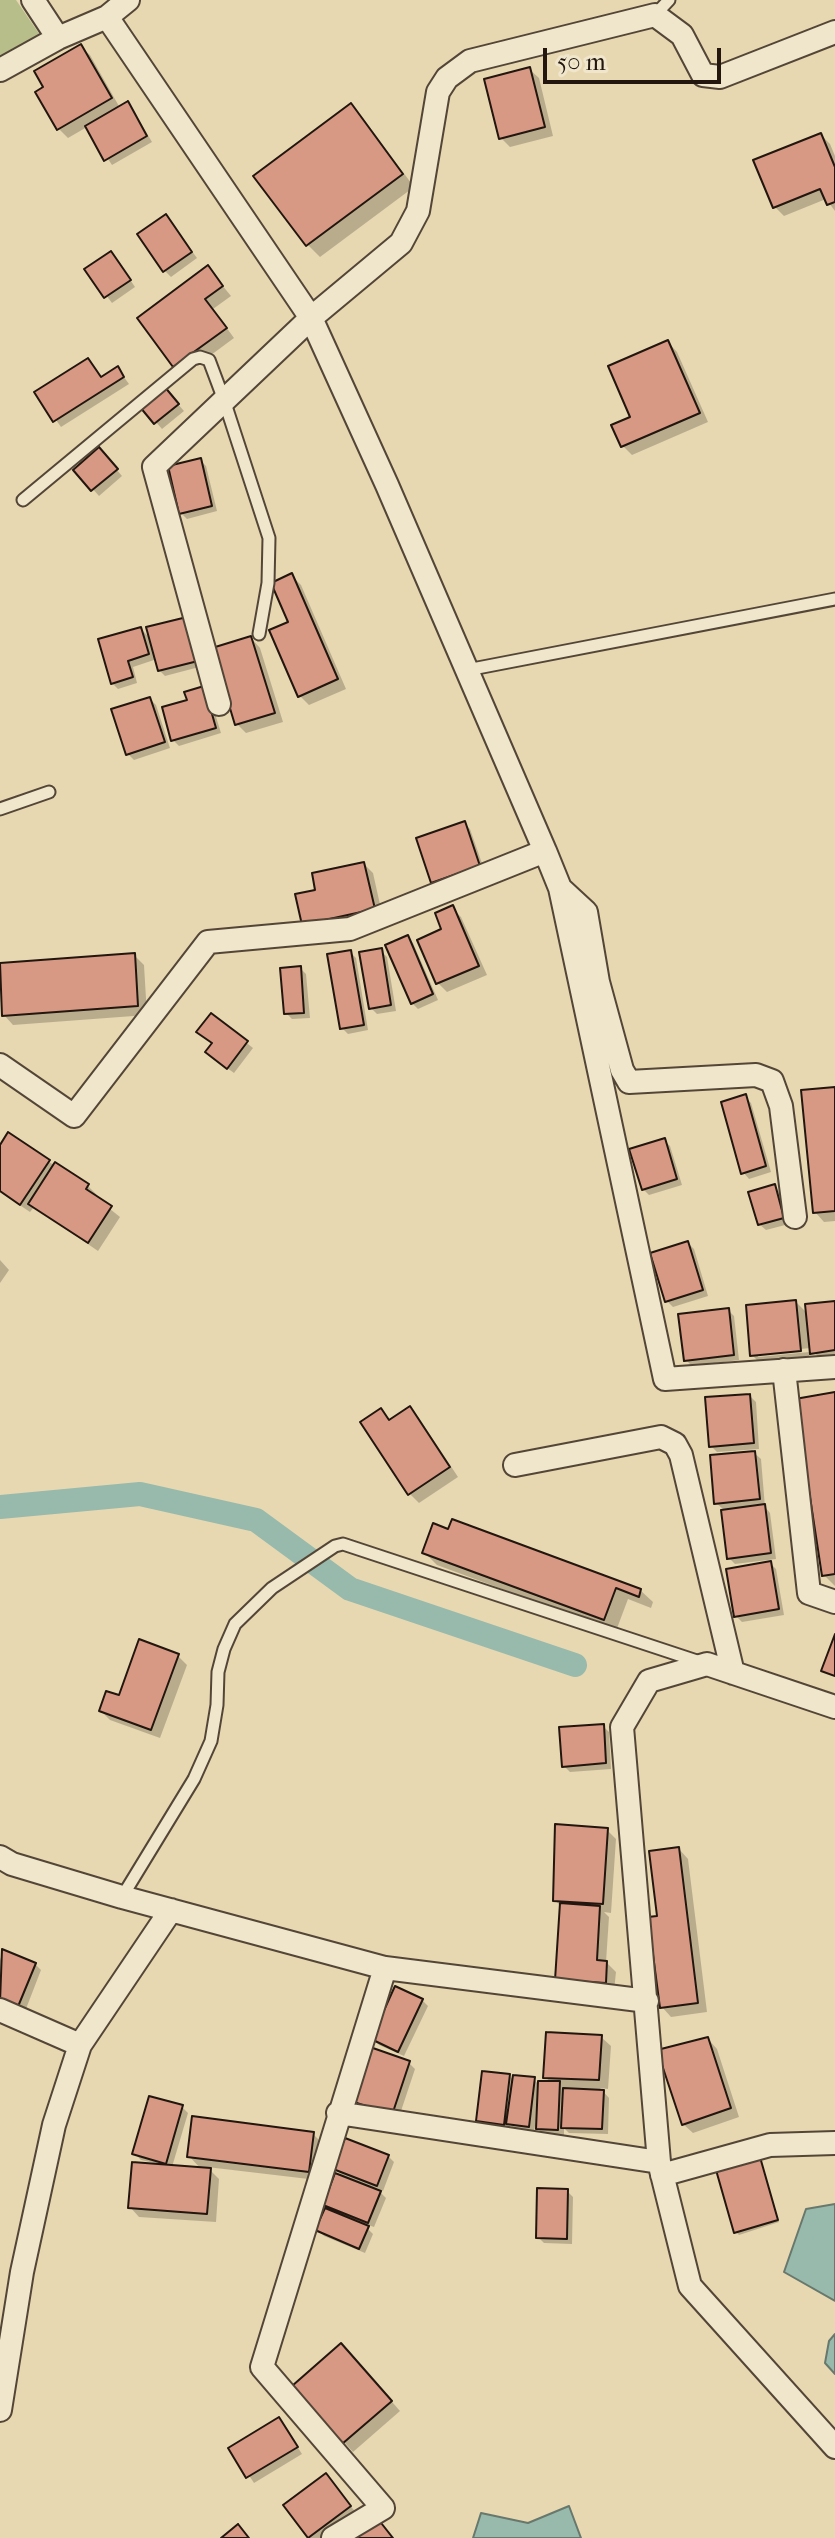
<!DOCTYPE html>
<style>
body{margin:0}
#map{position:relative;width:835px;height:2538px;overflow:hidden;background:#e7d8b1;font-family:"IM FELL French Canon",serif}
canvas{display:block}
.scale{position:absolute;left:543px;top:48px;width:178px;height:36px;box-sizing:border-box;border:4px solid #22160e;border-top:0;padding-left:10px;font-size:24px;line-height:28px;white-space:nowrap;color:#22160e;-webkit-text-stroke:6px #efe6cc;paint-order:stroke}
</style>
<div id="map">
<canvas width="835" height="2538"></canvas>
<div class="scale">50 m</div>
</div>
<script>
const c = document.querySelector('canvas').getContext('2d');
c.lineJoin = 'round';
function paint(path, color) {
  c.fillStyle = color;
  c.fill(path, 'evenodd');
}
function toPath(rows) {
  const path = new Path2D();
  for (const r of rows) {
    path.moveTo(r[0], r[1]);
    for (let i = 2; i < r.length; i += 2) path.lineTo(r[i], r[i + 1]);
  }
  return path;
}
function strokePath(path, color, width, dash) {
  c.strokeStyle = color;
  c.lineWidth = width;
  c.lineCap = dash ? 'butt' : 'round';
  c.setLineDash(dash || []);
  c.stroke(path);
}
paint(toPath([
 [0,0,16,0,40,35,0,57]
]), '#b8be8a');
const water = toPath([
 [835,2204,835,2301,784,2272,806,2209,835,2204],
 [835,2334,835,2374,825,2363,829,2341,835,2334],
 [569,2506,581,2538,473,2538,481,2513,528,2523,569,2506]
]);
paint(water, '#97baac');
strokePath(water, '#68786d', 2);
paint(toPath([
 [80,46,90,55,120,108,127,104,133,110,152,142,112,165,87,127,68,138,59,129,37,93,46,88],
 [529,69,539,78,553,136,510,147,501,138],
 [350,106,363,118,414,187,320,257,308,245,256,176],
 [821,135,830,144,835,156,835,211,826,199,784,216,775,207],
 [166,216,197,258,171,277,165,271],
 [117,260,135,287,112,303,87,270],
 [208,268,231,296,213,309,234,338,184,375,140,318],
 [668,342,677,352,708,422,632,455,623,446],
 [88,360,102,379,118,369,129,384,61,427,37,393],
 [170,395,184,411,162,429,143,407],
 [105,456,122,476,99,496,76,470],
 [200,460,206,466,217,511,187,519,181,513],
 [292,576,301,585,346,689,309,705,299,695,290,624],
 [186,619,203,666,165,676,159,670,157,659,133,667,137,683,118,689,112,683,141,629,152,640],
 [251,638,260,648,283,722,246,733,237,724],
 [209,694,221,733,179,746,173,740],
 [150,699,156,705,170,748,134,760,128,754],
 [464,823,470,829,485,872,439,888,433,882],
 [364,864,373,873,383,918,313,934,318,891],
 [452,908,461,917,487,975,447,992,438,983,444,930],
 [407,937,413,943,438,1000,418,1009,412,1003],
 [381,951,387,957,396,1011,377,1014,371,1008],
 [350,952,356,958,368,1030,348,1034,342,1028],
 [134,955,144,965,147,1015,13,1025,4,1015],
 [300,968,306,974,310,1018,292,1019,286,1013],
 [211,1015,253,1048,234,1073,213,1058],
 [835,1090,835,1221,824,1222,815,1212],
 [745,1097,751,1103,771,1172,749,1179,743,1172],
 [664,1140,670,1146,682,1185,649,1195,643,1189],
 [0,1148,49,1162,88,1186,97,1195,95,1197,120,1217,98,1251,34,1207,30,1212,0,1192],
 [775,1187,781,1193,789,1224,766,1230,759,1224],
 [688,1243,694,1249,708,1296,673,1307,667,1301],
 [0,1260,9,1270,0,1283],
 [796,1302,808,1314,835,1303,835,1360,822,1362,811,1348,758,1353,758,1357,809,1352,809,1360,762,1365,752,1355],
 [728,1310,734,1316,739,1360,692,1366,686,1360],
 [835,1394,835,1586,824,1575],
 [750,1396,756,1402,759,1449,717,1452,711,1446],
 [410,1409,419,1418,458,1477,419,1503,410,1494,381,1411,391,1421],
 [752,1451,761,1459,765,1507,770,1513,776,1559,735,1564,729,1558,723,1509,716,1503],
 [425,1553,640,1590,653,1602,651,1608,628,1599,616,1631,437,1565],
 [770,1563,776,1569,784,1615,742,1622,736,1616],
 [177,1655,187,1665,160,1738,110,1720,101,1711],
 [603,1726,609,1732,611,1769,570,1772,564,1766],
 [607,1830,616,1839,611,1913,604,1912,609,1917,606,1962,616,1972,614,1991,567,1989,562,1908,555,1900],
 [679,1849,688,1859,707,2012,671,2017,662,2007,659,1918],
 [3,1952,35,1964,41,1970,24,2014,0,2005,0,1960],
 [422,2000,428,2006,404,2056,379,2045,373,2039],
 [601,2037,611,2046,608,2089,600,2088,609,2098,608,2134,569,2133,564,2128,564,2135,544,2135,535,2126,534,2132,515,2130,510,2125,510,2130,484,2127,478,2121,509,2076,514,2080,534,2079,537,2083,552,2083,545,2077],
 [708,2039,717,2049,739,2117,693,2133,683,2124],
 [371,2050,409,2063,415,2069,398,2120,359,2107,353,2101],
 [182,2107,188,2113,172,2167,201,2169,189,2156,313,2134,322,2143,317,2180,207,2167,219,2179,216,2222,139,2217,130,2207,154,2163,141,2160,135,2154],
 [388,2156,394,2162,383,2191,375,2187,386,2198,374,2227,362,2223,373,2234,365,2253,324,2236,318,2230,335,2215,325,2205,346,2179,335,2169],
 [759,2159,779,2222,739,2235,736,2232],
 [567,2191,573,2197,572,2244,544,2243,538,2237],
 [351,2355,400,2411,353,2452,295,2386],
 [279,2419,302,2454,254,2483,231,2448],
 [332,2481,356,2513,323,2538,310,2538,286,2506]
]), '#0003');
strokePath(toPath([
 [0,1507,140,1494,256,1520,350,1589,575,1665]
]), '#97baac', 24);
const building = toPath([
 [81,44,112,98,57,130,35,92,43,87,34,71,81,44],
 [530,67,545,127,499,139,484,79,530,67],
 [128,101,147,136,104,161,85,126,128,101],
 [351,103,403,174,306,246,253,176,351,103],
 [821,133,835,167,835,202,827,205,820,189,773,208,753,160,821,133],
 [166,214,192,252,163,272,137,234,166,214],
 [111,251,131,280,104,298,84,269,111,251],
 [208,265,223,286,205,299,227,328,173,367,137,318,208,265],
 [668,340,700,413,621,447,611,425,630,417,608,366,668,340],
 [88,358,101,377,118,366,124,377,53,422,34,392,88,358],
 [164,386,179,404,154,424,140,407,164,386],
 [99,447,118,469,91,491,73,470,99,447],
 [201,458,212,506,179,514,168,466,201,458],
 [292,573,338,679,298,697,269,630,288,622,271,583,292,573],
 [187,617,198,661,158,671,146,627,187,617],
 [141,627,149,654,128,661,133,677,111,684,98,639,141,627],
 [251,636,275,713,235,725,212,648,251,636],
 [204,686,216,728,171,741,162,707,187,700,184,692,204,686],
 [150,697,165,742,126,755,111,709,150,697],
 [465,821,480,866,431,883,416,838,465,821],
 [364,862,375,909,302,925,295,894,315,890,312,873,364,862],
 [453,905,479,966,436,984,417,940,441,929,435,913,453,905],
 [408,935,433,994,411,1004,385,945,408,935],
 [382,948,391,1005,369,1009,359,952,382,948],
 [351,950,364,1025,340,1029,327,954,351,950],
 [135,953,138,1006,2,1016,0,963,135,953],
 [301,966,304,1013,284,1014,280,968,301,966],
 [211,1013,248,1041,227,1069,205,1052,212,1043,196,1032,211,1013],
 [835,1087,835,1211,813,1213,801,1090,835,1087],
 [746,1094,766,1166,741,1174,721,1102,746,1094],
 [8,1132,50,1160,20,1205,0,1191,0,1145,8,1132],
 [665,1138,677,1179,642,1190,629,1149,665,1138],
 [55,1162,89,1184,86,1189,112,1206,88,1243,28,1204,55,1162],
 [775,1184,784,1218,758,1225,748,1192,775,1184],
 [688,1241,703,1290,665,1302,650,1253,688,1241],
 [796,1300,801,1351,750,1356,746,1305,796,1300],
 [835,1301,835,1350,810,1354,805,1304,835,1301],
 [729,1308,734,1355,684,1361,678,1314,729,1308],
 [835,1392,835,1574,822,1576,795,1399,835,1392],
 [750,1394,754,1443,709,1447,705,1397,750,1394],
 [410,1406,450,1467,408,1495,360,1422,381,1408,389,1420,410,1406],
 [755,1451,760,1499,714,1504,710,1455,755,1451],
 [765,1504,771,1553,727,1559,721,1510,765,1504],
 [452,1519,641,1589,639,1597,616,1588,604,1620,422,1553,433,1523,448,1529,452,1519],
 [771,1561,779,1609,734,1617,726,1569,771,1561],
 [835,1634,835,1676,821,1671,835,1634],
 [139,1639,179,1654,151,1730,99,1711,106,1691,119,1695,139,1639],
 [604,1724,606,1763,562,1767,559,1727,604,1724],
 [555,1824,608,1828,603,1904,553,1901,555,1824],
 [679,1847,698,2003,660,2008,648,1917,657,1916,649,1851,679,1847],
 [560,1903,600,1906,597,1960,607,1961,606,1983,555,1980,560,1903],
 [2,1949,36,1963,17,2009,0,2002,2,1949],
 [395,1986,423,1999,398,2052,371,2039,395,1986],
 [546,2032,602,2035,599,2080,543,2078,546,2032],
 [708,2037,731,2108,682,2125,657,2050,708,2037],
 [370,2047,410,2061,392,2115,351,2101,370,2047],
 [482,2071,510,2074,504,2125,476,2121,482,2071],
 [513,2075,535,2077,529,2127,506,2124,513,2075],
 [538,2081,560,2081,558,2130,536,2129,538,2081],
 [563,2088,604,2090,602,2129,561,2128,563,2088],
 [149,2096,183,2105,166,2164,132,2154,149,2096],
 [192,2116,314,2132,309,2172,187,2157,192,2116],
 [345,2138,389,2155,377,2186,333,2169,345,2138],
 [760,2157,778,2220,734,2233,716,2170,760,2157],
 [132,2162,211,2168,207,2214,128,2208,132,2162],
 [335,2173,381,2191,368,2223,323,2205,335,2173],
 [537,2188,568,2189,567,2239,536,2238,537,2188],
 [325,2208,369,2226,359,2249,315,2230,325,2208],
 [341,2343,392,2401,342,2444,292,2386,341,2343],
 [279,2417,298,2447,246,2478,228,2448,279,2417],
 [326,2473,351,2506,308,2538,283,2505,326,2473],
 [378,2519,393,2538,354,2538,378,2519],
 [238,2524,249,2538,221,2538,238,2524]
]);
paint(building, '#d79884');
strokePath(building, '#22160e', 2);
const service = toPath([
 [655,15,669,0],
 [23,500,193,359,200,357,209,360,224,400,269,538,268,583,259,634],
 [467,670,835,599],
 [0,809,49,792],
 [122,1897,194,1779,211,1741,217,1705,218,1672,224,1649,235,1624,272,1588,335,1546,343,1544,700,1662]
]);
const minor = toPath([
 [33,0,58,38],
 [107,17,311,318,387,485,545,851,560,888,665,1379,835,1367],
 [0,70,58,38,107,17,128,0],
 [219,704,154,467,311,318,401,243,418,211,438,92,447,78,470,61,655,15,682,35,703,75,720,77,835,32],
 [560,888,586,912,598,982,622,1070,629,1082,756,1075,772,1081,781,1106,795,1217],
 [0,1065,74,1116,208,942,350,929,545,851],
 [784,1370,809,1593,835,1602],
 [515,1465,661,1437,675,1444,681,1455,733,1673],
 [835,1707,707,1664,649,1681,622,1727,659,2162,690,2286,835,2447],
 [0,1857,12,1864,122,1897,385,1968,647,2001],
 [0,2010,80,2045,171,1910],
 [338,2113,659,2162],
 [662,2175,770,2145,835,2143],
 [0,2410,22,2272,54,2125,80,2045],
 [333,2538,383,2508,262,2367,385,1968]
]);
strokePath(service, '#534637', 15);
strokePath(minor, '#534637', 26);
strokePath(service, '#efe6cc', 11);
strokePath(minor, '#efe6cc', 22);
</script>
